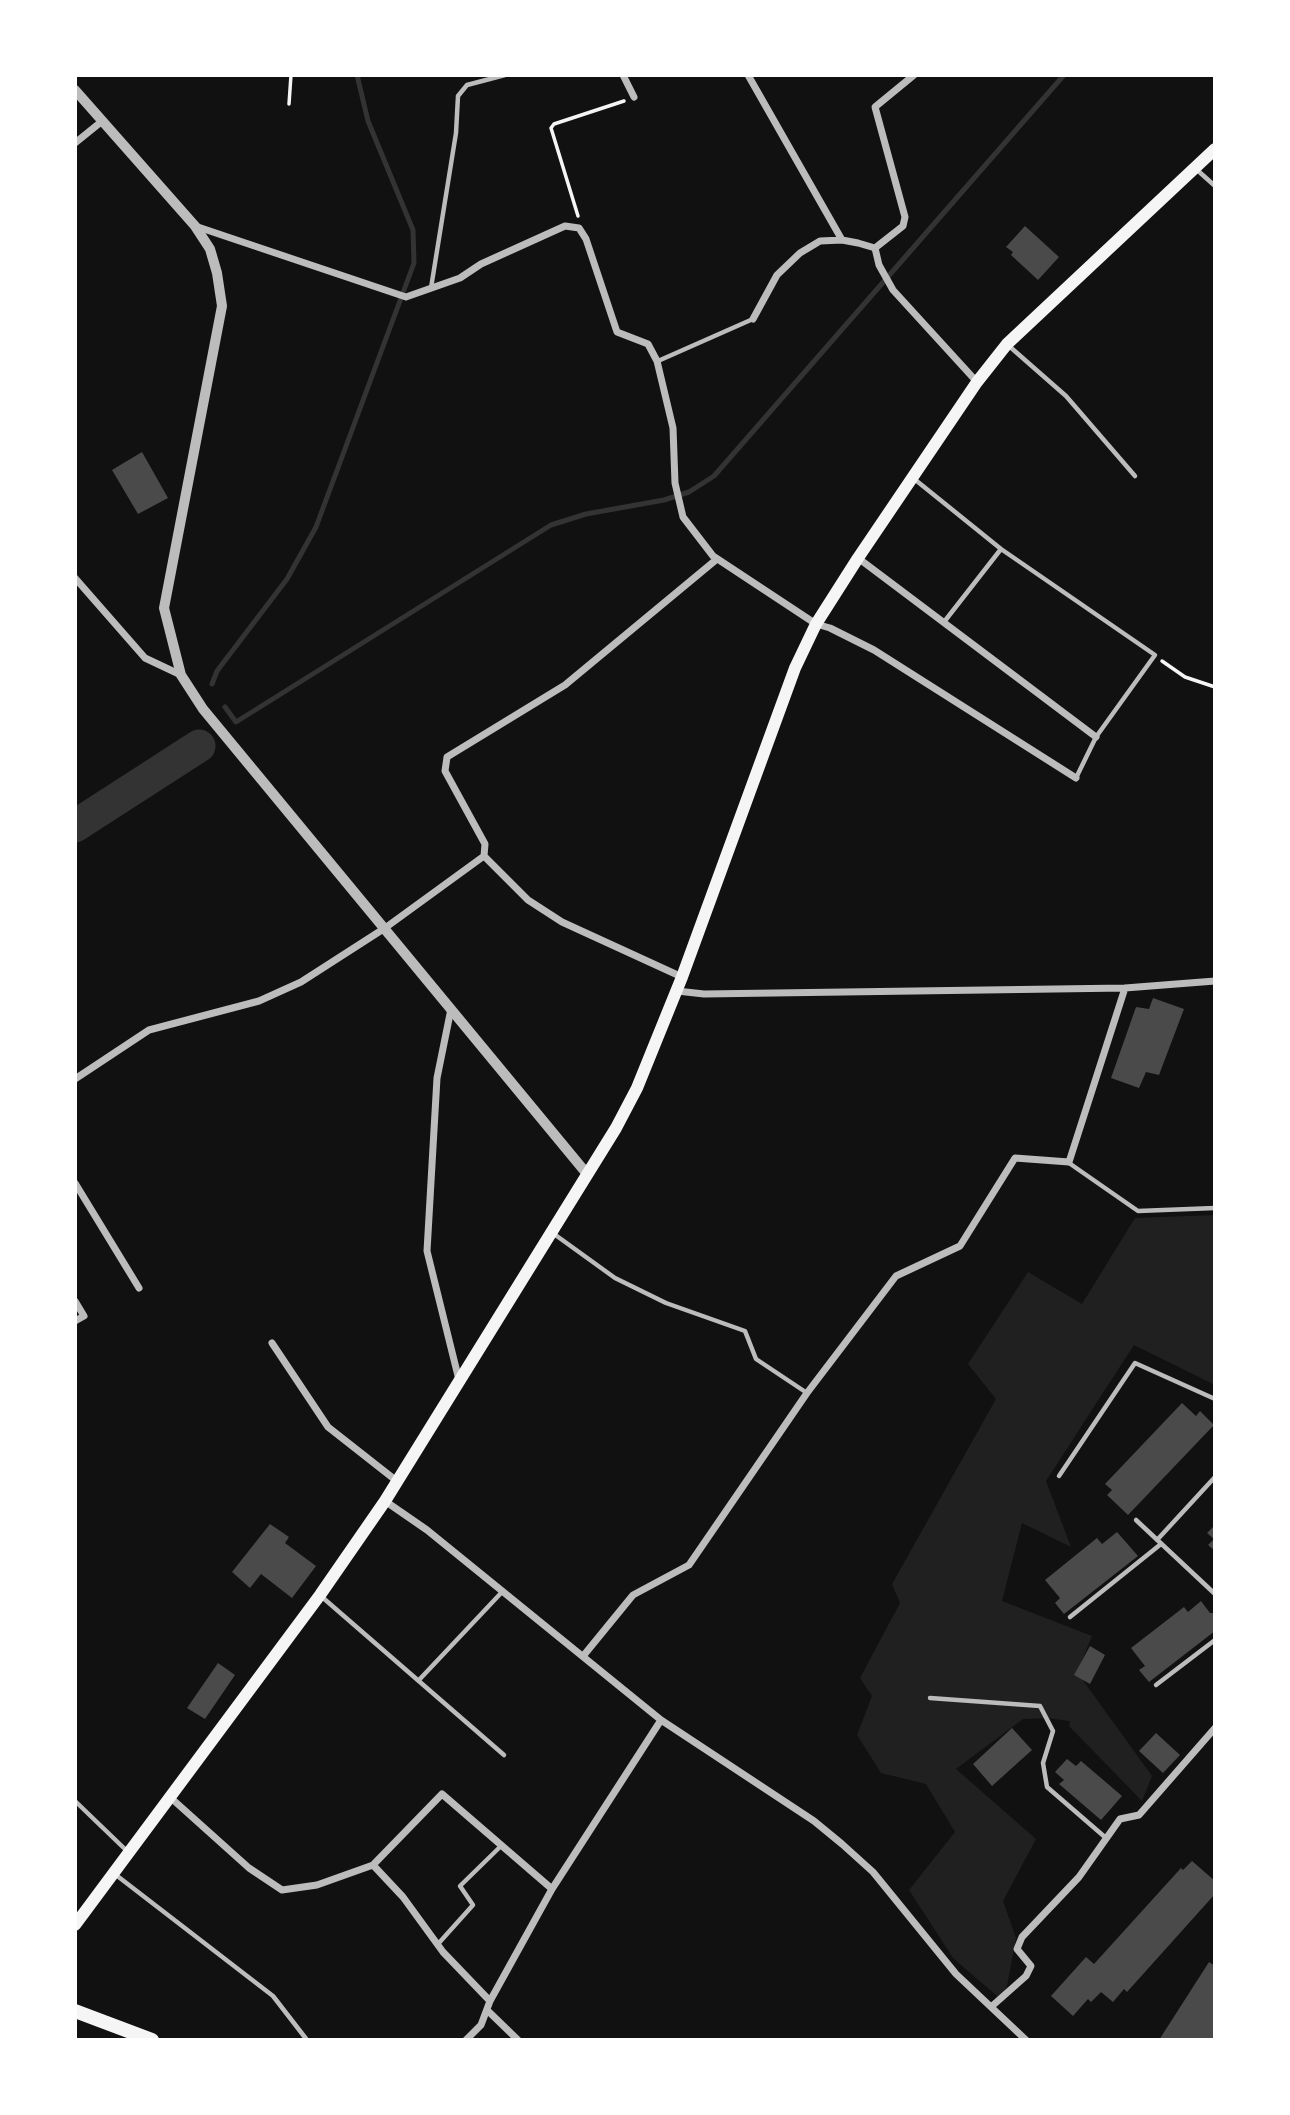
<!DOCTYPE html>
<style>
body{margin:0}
#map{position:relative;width:1290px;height:2115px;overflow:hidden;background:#111;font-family:Lora,serif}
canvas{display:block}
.frame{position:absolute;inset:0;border:77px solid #fff;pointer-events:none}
</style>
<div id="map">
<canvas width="1290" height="2115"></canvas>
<div class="frame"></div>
</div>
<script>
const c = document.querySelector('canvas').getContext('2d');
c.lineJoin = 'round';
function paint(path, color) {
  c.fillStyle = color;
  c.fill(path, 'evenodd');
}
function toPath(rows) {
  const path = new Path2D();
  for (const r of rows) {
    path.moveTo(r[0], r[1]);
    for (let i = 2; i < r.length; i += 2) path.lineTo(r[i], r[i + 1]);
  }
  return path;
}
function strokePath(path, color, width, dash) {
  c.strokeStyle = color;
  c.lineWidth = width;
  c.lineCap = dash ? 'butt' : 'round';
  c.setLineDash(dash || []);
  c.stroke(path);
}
paint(toPath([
 [1215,1215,1215,1385,1134,1345,1046,1481,1071,1547,1022,1523,1002,1601,1092,1636,1077,1672,1152,1776,1142,1801,1069,1726,1070,1721,1047,1718,1023,1719,956,1769,1036,1839,1003,1901,1016,1938,1004,2002,953,1958,909,1890,955,1832,926,1784,881,1773,857,1735,872,1696,860,1678,900,1603,892,1584,996,1399,968,1364,1028,1272,1082,1304,1135,1218]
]), '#202020');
strokePath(toPath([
 [212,684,217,671,287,579,316,527,414,263,413,230,368,121,357,75],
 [225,707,236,722,551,525,586,514,664,500,689,492,714,476,1064,75]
]), '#333', 5);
strokePath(toPath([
 [75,826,199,746]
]), '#333', 33);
paint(toPath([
 [1025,226,1059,257,1038,280,1011,255,1013,252,1006,247],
 [142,452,168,498,138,514,112,470],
 [1153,998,1184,1009,1159,1075,1146,1072,1139,1088,1111,1078,1136,1007,1149,1009],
 [1182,1403,1196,1416,1200,1411,1214,1425,1128,1515,1107,1495,1112,1490,1105,1484],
 [270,1524,289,1537,285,1543,316,1566,292,1598,261,1574,250,1588,232,1572],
 [1215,1525,1215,1551,1208,1545,1214,1539,1207,1533],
 [1117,1532,1138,1556,1064,1614,1055,1603,1060,1598,1045,1580,1097,1538,1102,1544],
 [1201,1601,1210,1613,1215,1613,1215,1631,1149,1682,1139,1670,1145,1666,1131,1648,1184,1607,1188,1612],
 [1090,1646,1105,1655,1090,1684,1074,1675],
 [218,1663,235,1675,205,1719,187,1708],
 [1012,1728,1032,1750,992,1786,973,1764],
 [1156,1733,1180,1755,1163,1773,1139,1751],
 [1067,1759,1076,1766,1081,1761,1122,1796,1101,1820,1059,1784,1064,1780,1055,1772],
 [1192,1861,1215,1881,1215,1894,1127,1992,1124,1989,1113,2002,1101,1992,1091,2002,1088,1999,1073,2016,1051,1996,1086,1957,1094,1964,1181,1868,1183,1870],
 [1209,1962,1215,1966,1215,2040,1159,2040]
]), '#4a4a4a');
strokePath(toPath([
 [289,104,291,75],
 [578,216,551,128,554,124,624,101],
 [1162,661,1185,677,1215,687]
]), '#f5f5f5', 3.5);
strokePath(toPath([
 [1196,169,1215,186],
 [431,288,456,133,458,96,467,85,505,75],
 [1009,346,1066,396,1135,476],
 [658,361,753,319],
 [913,478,1001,549,1155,655,1096,737,1076,778],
 [944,622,1001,549],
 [1069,1163,1138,1211,1215,1208],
 [554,1234,615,1278,666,1303,745,1331,756,1359,807,1393],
 [1059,1476,1135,1363,1215,1399],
 [1136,1520,1215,1594],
 [1157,1540,1215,1477],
 [322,1597,504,1755],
 [1070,1617,1161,1544],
 [419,1680,502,1592],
 [1156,1685,1215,1640],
 [930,1698,1040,1706,1053,1731,1043,1763,1047,1787,1106,1838],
 [75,1801,128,1852],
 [116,1875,273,1996,307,2040],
 [438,1944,473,1905,460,1886,502,1845]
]), '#bcbcbc', 4.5);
strokePath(toPath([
 [623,75,634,97],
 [748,75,842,240],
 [75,143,101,122],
 [195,226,406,297,460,278,481,264,565,226,579,228,586,239,617,332,648,344,657,361,673,428,675,483,683,517,713,556,816,624,830,628,874,650,1076,778],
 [875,248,903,226,905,217,875,107,914,75],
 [753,319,777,275,800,253,820,241,842,240,858,243,875,248,879,265,893,290,977,382],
 [858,558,1096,737],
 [75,578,145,658,181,675],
 [484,856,528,900,562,922,682,977],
 [677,991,704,994,1125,988,1215,981],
 [451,1009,437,1078,427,1251,459,1380],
 [75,1079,149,1030,259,1001,301,982,385,928,484,856,485,844,445,771,447,757,565,685,717,559],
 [75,1183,139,1288],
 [75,1301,84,1316,75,1321],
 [272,1343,328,1427,398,1482],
 [385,1501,427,1530,661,1720,814,1821,842,1844,873,1872,956,1974,1026,2040],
 [584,1655,633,1595,689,1565,807,1393,896,1276,960,1246,1015,1158,1069,1162,1125,988],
 [171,1798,249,1868,282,1890,317,1885,373,1865,442,1794,552,1889],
 [373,1865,403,1897,443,1952,490,2001],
 [991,2007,1026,1976,1031,1966,1017,1949,1022,1937,1079,1877,1120,1819,1139,1815,1215,1728],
 [487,2010,518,2040],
 [466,2040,481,2025,490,2001,552,1889,661,1720]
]), '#bcbcbc', 7);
strokePath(toPath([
 [75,90,195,226,210,249,217,273,222,306,164,608,181,675,203,709,587,1174]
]), '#bcbcbc', 10);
strokePath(toPath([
 [75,1925,320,1595,385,1501,616,1128,637,1088,682,977,795,668,816,624,858,558,977,382,1007,344,1215,149]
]), '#f5f5f5', 12);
strokePath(toPath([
 [75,2011,152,2040]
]), '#f5f5f5', 14);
</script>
